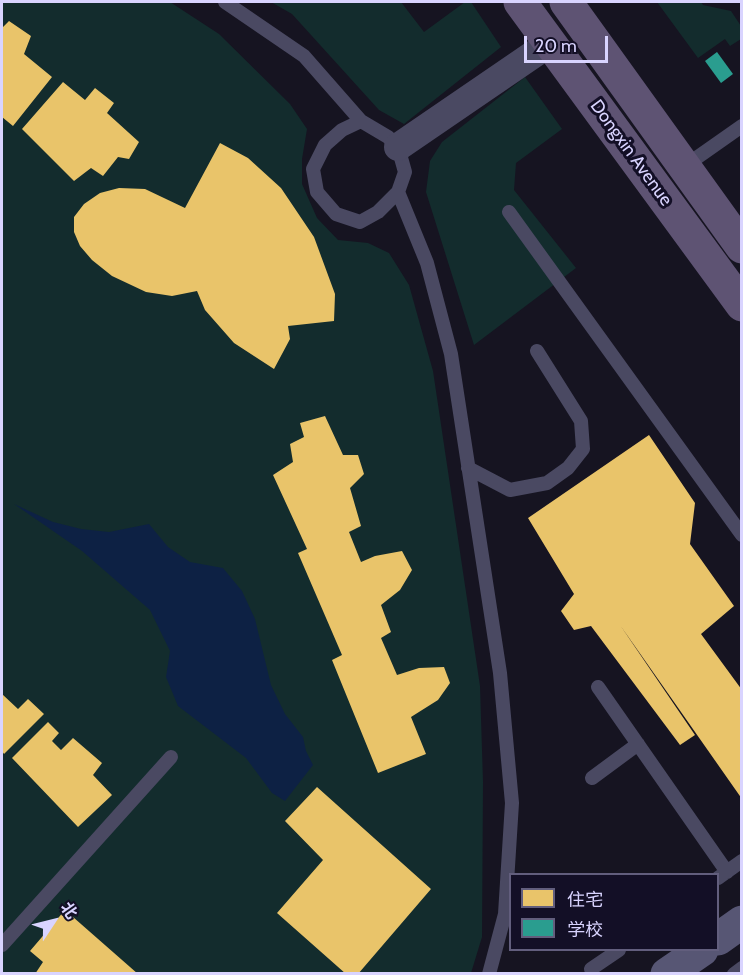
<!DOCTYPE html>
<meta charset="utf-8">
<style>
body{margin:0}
#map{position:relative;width:743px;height:975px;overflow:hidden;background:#161421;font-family:Cabin,"Noto Sans SC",sans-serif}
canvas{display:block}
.frame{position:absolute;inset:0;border:3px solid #d9d4ff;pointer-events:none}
.legend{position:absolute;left:509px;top:873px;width:210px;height:78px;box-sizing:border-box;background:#130f26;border:2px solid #625e7d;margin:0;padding:8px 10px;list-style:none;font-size:18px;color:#d9d4ff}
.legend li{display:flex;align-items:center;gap:12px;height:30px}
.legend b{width:30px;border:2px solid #625e7d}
.north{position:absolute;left:24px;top:891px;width:60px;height:60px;-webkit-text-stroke:4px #130f26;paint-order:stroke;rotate:55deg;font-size:16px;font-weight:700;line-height:24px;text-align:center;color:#d9d4ff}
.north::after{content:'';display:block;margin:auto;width:21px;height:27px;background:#d9d4ff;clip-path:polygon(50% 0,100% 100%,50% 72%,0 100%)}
.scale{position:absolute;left:524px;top:36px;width:84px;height:27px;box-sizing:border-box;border:3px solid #d9d4ff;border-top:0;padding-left:8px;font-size:18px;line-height:21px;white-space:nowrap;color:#d9d4ff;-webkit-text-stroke:4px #130f26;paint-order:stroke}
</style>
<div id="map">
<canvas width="743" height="975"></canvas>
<div class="frame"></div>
<ul class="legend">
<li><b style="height:16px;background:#e9c46a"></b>住宅</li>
<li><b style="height:16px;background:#2a9d8f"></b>学校</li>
</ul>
<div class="north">北</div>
<div class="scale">20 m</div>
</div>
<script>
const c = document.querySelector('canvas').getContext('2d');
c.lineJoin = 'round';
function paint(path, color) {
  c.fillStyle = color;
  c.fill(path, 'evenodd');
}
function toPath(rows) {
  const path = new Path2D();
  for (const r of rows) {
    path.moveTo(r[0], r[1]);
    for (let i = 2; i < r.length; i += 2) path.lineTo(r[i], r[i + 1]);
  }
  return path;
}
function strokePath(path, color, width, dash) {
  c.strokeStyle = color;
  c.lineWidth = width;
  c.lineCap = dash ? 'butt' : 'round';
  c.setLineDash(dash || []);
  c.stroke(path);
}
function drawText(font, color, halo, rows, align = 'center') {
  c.font = font + ' Cabin,sans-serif';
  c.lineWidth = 6;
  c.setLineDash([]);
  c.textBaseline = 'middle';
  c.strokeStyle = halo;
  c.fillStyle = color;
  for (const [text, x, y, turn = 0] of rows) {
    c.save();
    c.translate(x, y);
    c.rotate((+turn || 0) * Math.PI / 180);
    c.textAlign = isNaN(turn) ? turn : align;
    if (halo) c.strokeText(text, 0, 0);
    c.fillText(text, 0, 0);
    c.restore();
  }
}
paint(toPath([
 [2,2,170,2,219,34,290,104,307,129,302,159,302,184,317,218,338,240,368,243,389,253,409,285,433,371,480,686,483,782,482,937,471,973,2,974],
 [271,2,401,2,424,32,465,2,471,2,501,47,404,124,379,110,292,14],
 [657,2,701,2,703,5,731,11,741,26,741,39,730,46,725,39,698,58],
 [525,77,562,129,516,163,514,190,576,268,474,345,426,192,430,161,442,142]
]), '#132c2d');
paint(toPath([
 [14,504,53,522,81,529,109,532,149,524,168,547,190,562,223,568,242,591,255,619,271,685,285,714,303,737,306,751,313,765,285,801,272,793,246,758,178,706,166,677,170,651,150,610,82,551]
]), '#0d2144');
paint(toPath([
 [9,21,31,36,24,54,52,77,13,126,2,117,2,28],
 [63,82,85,100,95,88,114,103,107,113,139,142,129,159,118,157,103,176,91,168,74,181,22,129],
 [220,143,248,158,281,188,314,237,335,294,334,321,288,326,290,339,274,369,234,343,205,310,197,291,172,296,146,292,112,276,92,260,80,246,74,232,74,217,84,204,100,193,119,188,145,189,185,208],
 [325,416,343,455,358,455,364,474,350,488,361,526,349,532,361,562,375,556,402,551,412,570,400,590,381,605,391,632,381,638,397,675,419,668,444,667,450,683,438,700,411,717,426,754,378,773,332,660,342,655,298,553,307,549,273,475,293,462,290,444,304,437,300,423],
 [649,435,695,503,690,544,734,606,701,634,742,690,742,799,620,625,695,735,680,745,591,626,574,630,561,611,574,594,528,518],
 [2,694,18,709,28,699,44,714,4,754,2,751],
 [48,722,59,733,52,741,61,750,73,738,102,763,93,775,112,795,78,827,12,758],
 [317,787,431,889,358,974,346,974,277,913,323,860,285,821],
 [65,910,138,974,35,974,43,962,30,951]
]), '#e9c46a');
paint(toPath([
 [717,52,733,74,721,83,705,61]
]), '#2a9d8f');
strokePath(toPath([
 [225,2,304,56,361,121,388,137,398,147,405,172,398,192,378,212,360,222,336,214,317,192,313,169,325,145,342,130,361,121],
 [685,166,742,126],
 [398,192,427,263,451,354,500,673,512,803,505,914,489,974],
 [509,212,742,535],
 [468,468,510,490,547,483,568,468,583,449,581,421,537,351],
 [598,687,727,872],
 [592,778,638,744],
 [718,878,742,861],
 [2,945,171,757],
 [591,969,619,950],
 [734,974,742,968]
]), '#4a4962', 14);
strokePath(toPath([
 [398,147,550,43]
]), '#4a4962', 28);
strokePath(toPath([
 [718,939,742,922],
 [667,974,702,950]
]), '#575674', 33);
strokePath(toPath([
 [520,2,742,305],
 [566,2,742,247]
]), '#5e5373', 33);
drawText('18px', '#d9d4ff', '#130f26', [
 ["Dongxin Avenue",631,153,54]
]);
</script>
